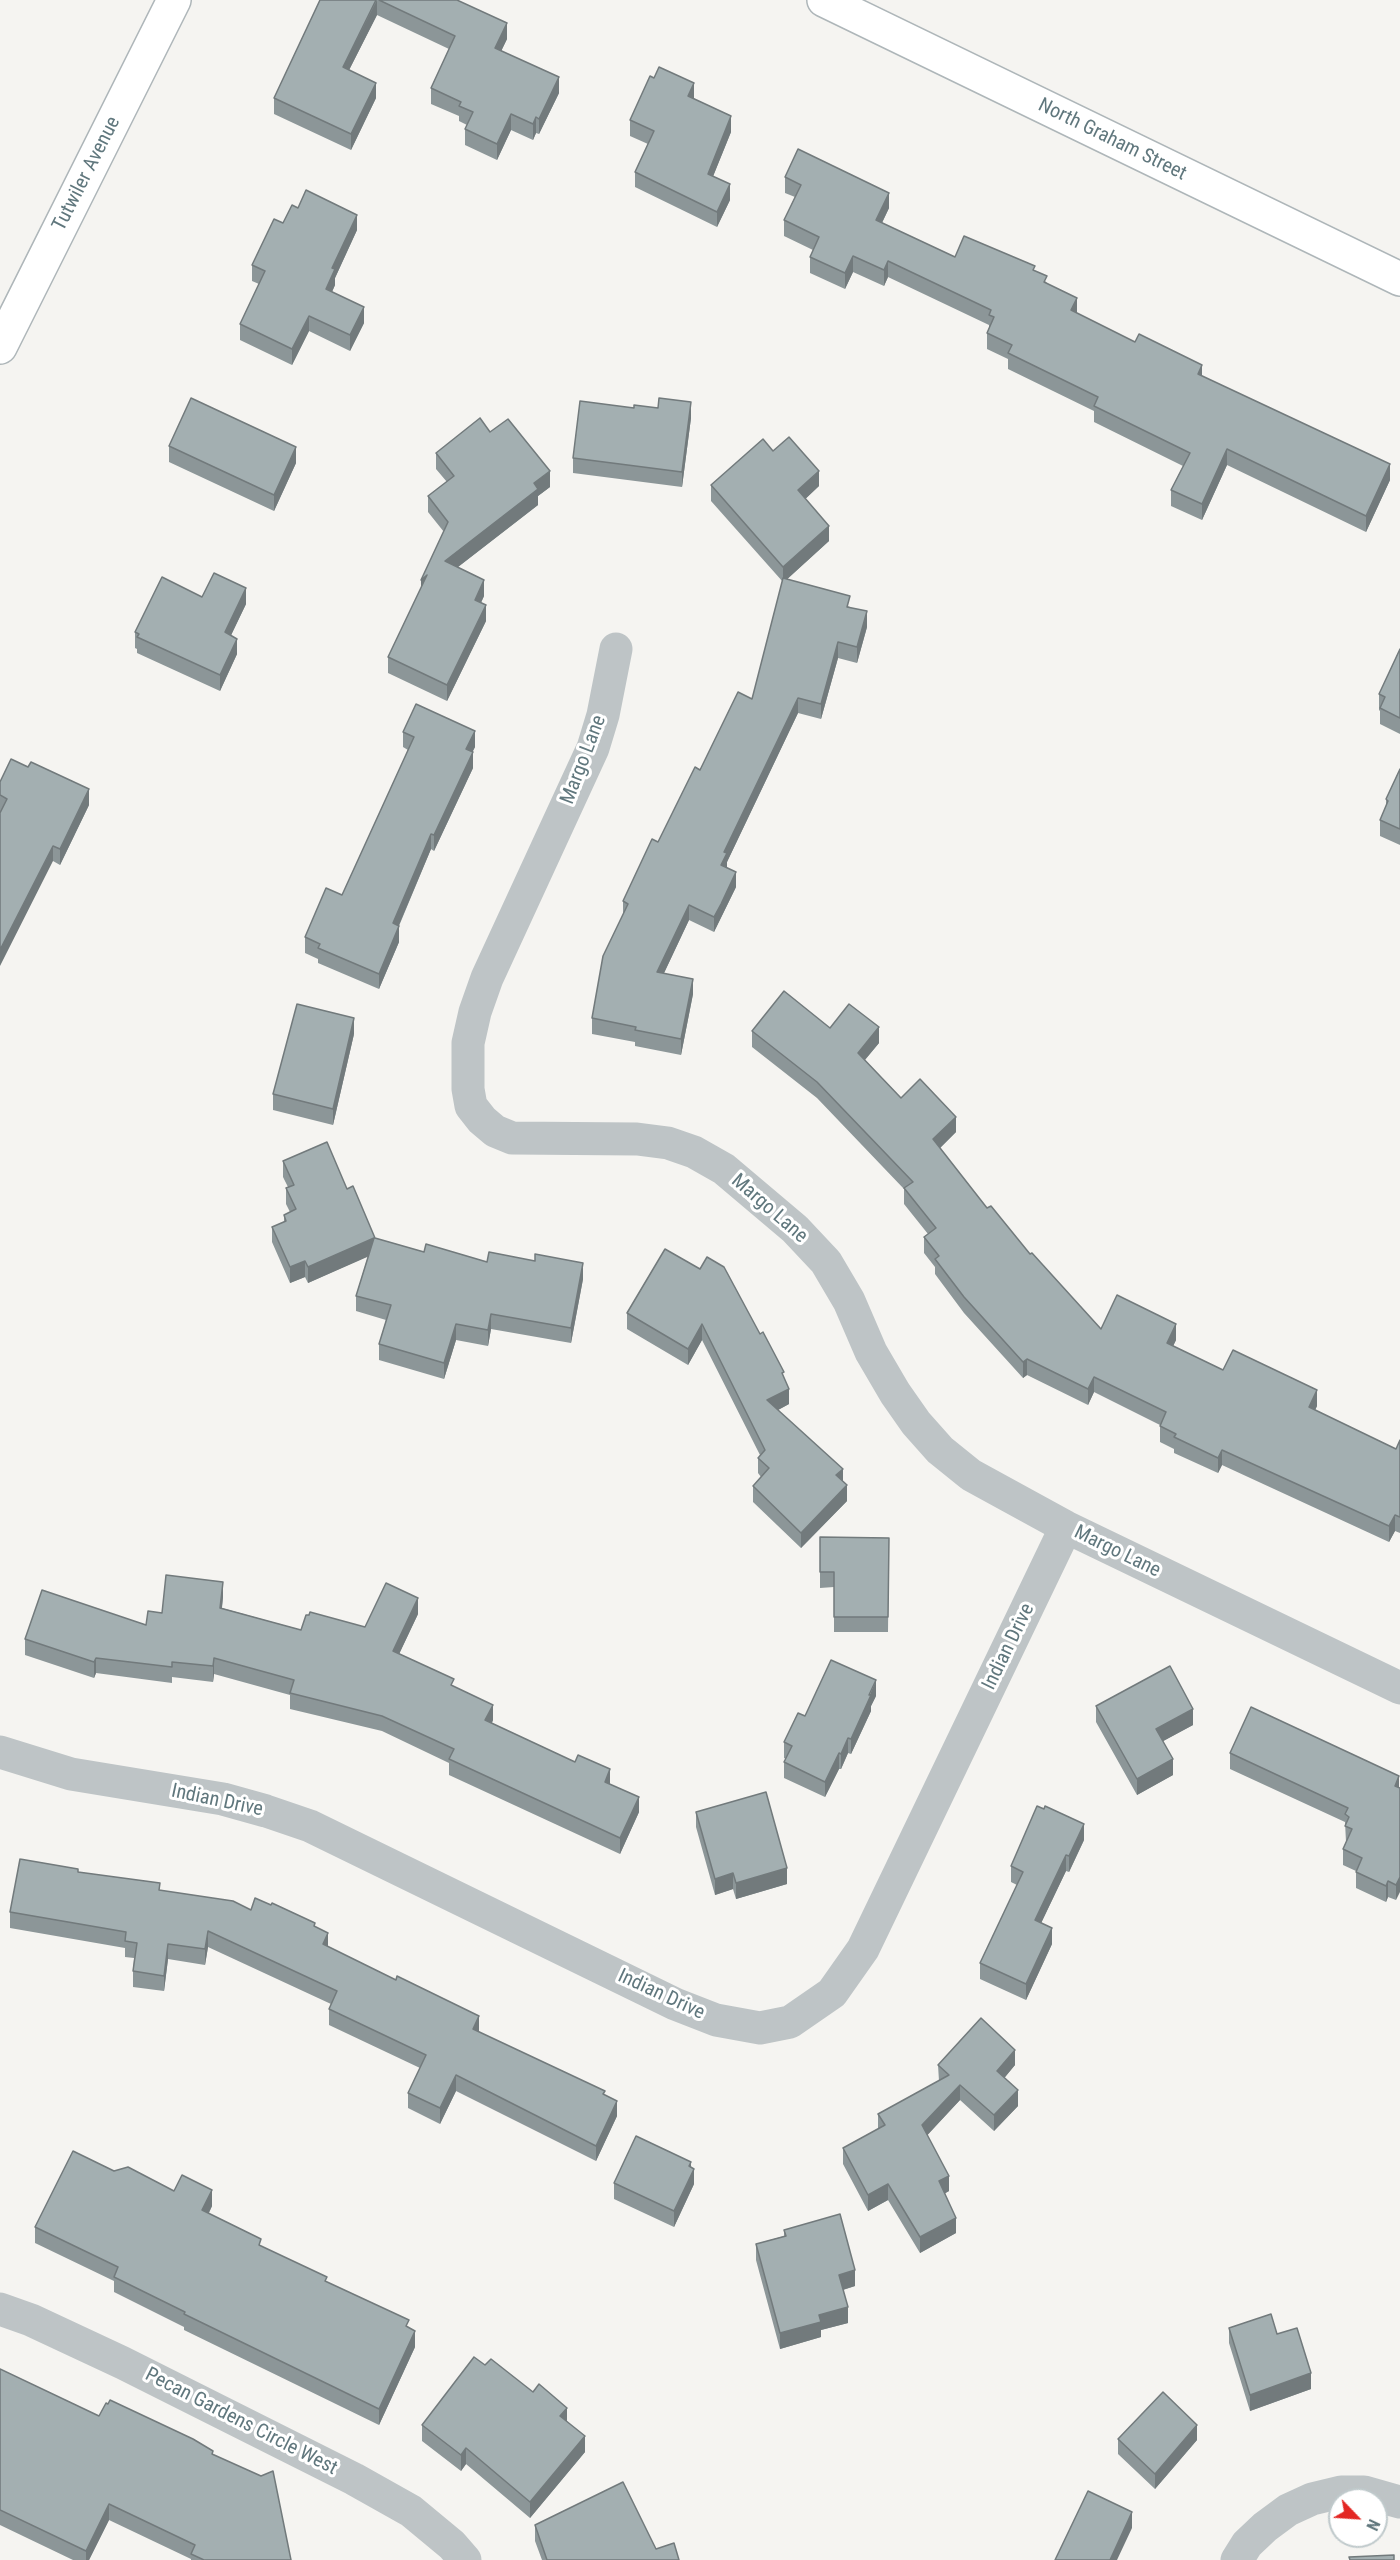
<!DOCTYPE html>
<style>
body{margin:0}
#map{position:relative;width:1400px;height:2560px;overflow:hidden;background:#f5f4f1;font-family:"Roboto Condensed",sans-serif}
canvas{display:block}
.north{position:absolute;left:1328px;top:2488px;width:60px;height:60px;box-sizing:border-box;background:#fff;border:2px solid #bfc9cb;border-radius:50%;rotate:115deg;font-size:16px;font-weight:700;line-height:24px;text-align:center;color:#60777d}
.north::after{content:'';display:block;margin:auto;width:21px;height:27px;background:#e32623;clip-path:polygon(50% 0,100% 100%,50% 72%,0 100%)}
</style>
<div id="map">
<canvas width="1400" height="2560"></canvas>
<div class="north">N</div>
</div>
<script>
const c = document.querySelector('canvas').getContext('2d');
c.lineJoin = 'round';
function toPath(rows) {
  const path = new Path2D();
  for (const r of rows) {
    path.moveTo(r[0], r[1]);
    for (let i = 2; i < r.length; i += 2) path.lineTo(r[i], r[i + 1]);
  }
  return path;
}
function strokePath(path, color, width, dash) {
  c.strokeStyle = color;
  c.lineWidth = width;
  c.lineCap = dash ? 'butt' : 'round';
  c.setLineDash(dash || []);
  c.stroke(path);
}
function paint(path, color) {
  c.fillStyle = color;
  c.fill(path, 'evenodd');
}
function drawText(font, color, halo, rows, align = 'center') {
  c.font = font + ' "Roboto Condensed",sans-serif';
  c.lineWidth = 6;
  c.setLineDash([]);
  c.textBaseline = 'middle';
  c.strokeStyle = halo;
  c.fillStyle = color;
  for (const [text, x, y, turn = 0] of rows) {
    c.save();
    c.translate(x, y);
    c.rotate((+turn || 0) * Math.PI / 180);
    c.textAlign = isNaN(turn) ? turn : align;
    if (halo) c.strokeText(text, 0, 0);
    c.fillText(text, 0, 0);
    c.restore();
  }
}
const secondary = toPath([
 [824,0,1400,279],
 [0,347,174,0]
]);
strokePath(secondary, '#aeb6b9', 36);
strokePath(toPath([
 [616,649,603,715,593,748,487,978,475,1012,468,1043,468,1089,471,1106,482,1120,495,1131,512,1138,637,1139,668,1143,694,1152,724,1169,795,1229,826,1262,849,1301,871,1352,895,1393,916,1423,940,1450,971,1475,1066,1527,1400,1688],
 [0,1752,71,1774,223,1799,266,1811,310,1826,675,2004,716,2020,760,2028,790,2022,832,1993,863,1949,1066,1527],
 [0,2309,31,2320,123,2363,354,2479,411,2511,452,2545,465,2560],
 [1237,2560,1247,2544,1265,2527,1288,2510,1312,2499,1341,2492,1364,2492,1400,2502]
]), '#bec4c6', 33);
strokePath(secondary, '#fff', 33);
paint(toPath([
 [320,0,457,0,507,39,501,51,559,93,539,134,536,133,533,140,511,130,497,160,465,145,465,129,467,125,459,121,459,116,431,104,431,88,449,49,377,15,349,70,376,98,351,150,274,114,274,98],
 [694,99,731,132,713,176,730,200,717,227,635,187,635,172,648,144,630,136,630,120],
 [785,177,889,208,882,223,955,257,1035,271,1077,313,1202,376,1390,480,1366,532,1227,465,1202,520,1171,506,1171,490,1183,466,1094,422,1094,411,1008,369,1008,359,987,349,987,333,989,328,989,325,888,277,884,286,853,272,845,289,810,273,810,257,813,250,784,236,784,220,795,197,785,193],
 [298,208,357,230,335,278,335,285,332,292,364,323,350,351,309,331,292,365,240,340,240,324,259,284,252,281,252,265,283,223],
 [634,408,658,408,691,418,682,487,573,473,573,458],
 [490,432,550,487,538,496,538,505,458,567,484,596,481,603,486,621,447,701,388,673,388,657,421,588,444,532,428,512,428,496,447,482,436,469,436,453],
 [169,446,296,463,274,511,169,462],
 [773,451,819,486,805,499,829,541,787,579,850,607,867,627,857,663,838,658,821,719,798,713,727,862,727,867,736,887,714,932,689,920,664,973,693,994,681,1055,635,1046,635,1042,592,1034,592,1018,623,915,623,901,700,770,752,699,783,582,711,501,711,485],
 [202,597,246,604,231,635,237,654,220,691,137,653,137,649,135,648,135,632],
 [1400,649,1400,734,1380,724,1380,711,1379,710,1379,694],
 [403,732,475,747,472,752,473,768,434,851,431,849,399,926,399,942,379,989,318,963,318,959,305,953,305,937,342,895,408,750,403,747],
 [1400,769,1400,845,1380,836,1380,820,1386,806,1386,799],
 [0,782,89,805,60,865,53,861,0,811],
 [830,1028,879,1043,865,1060,901,1098,956,1132,940,1148,987,1208,1101,1329,1176,1340,1173,1346,1223,1370,1317,1406,1315,1410,1396,1449,1400,1440,1400,1533,1395,1531,1389,1542,1222,1465,1218,1473,1174,1453,1174,1449,1160,1442,1160,1425,1094,1392,1088,1405,1027,1375,1023,1378,964,1313,935,1274,935,1267,924,1253,924,1237,928,1234,904,1204,904,1189,817,1098,752,1047,752,1031],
 [354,1034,333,1125,273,1110,273,1094],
 [283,1161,347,1189,375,1238,424,1252,583,1279,571,1343,491,1329,488,1346,456,1340,444,1379,379,1360,379,1344,386,1320,356,1311,356,1296,368,1256,308,1283,305,1277,290,1283,272,1242,272,1227,284,1222,284,1215,290,1212,286,1204,286,1188,288,1187,283,1177],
 [665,1249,784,1378,789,1404,778,1410,843,1481,847,1501,801,1548,753,1502,753,1486,761,1477,758,1473,758,1458,760,1455,702,1340,688,1365,627,1329,627,1313],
 [820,1537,889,1538,888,1632,834,1632,834,1587,820,1588],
 [223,1597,222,1608,301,1630,365,1627,418,1614,399,1654,454,1687,493,1720,492,1723,610,1784,639,1812,620,1854,449,1775,449,1763,382,1731,290,1709,290,1695,214,1674,213,1682,172,1677,172,1683,96,1673,94,1678,25,1655,25,1639,146,1625,162,1613],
 [876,1696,871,1706,871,1711,851,1754,848,1753,841,1769,839,1769,825,1797,784,1778,784,1762,786,1759,784,1758,784,1742,805,1716],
 [1096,1706,1193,1725,1163,1741,1173,1775,1137,1795,1096,1722],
 [1230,1753,1399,1776,1396,1900,1388,1897,1386,1902,1356,1888,1356,1871,1343,1865,1343,1849,1346,1842,1345,1822,1230,1769],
 [696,1812,787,1884,736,1899,733,1889,715,1895,696,1827],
 [1084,1840,1069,1872,1066,1871,1041,1923,1052,1944,1026,2000,980,1979,980,1963,1017,1885,1011,1882,1011,1866],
 [78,1872,251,1910,315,1927,328,1947,479,2032,605,2095,617,2116,596,2161,456,2091,440,2124,408,2108,408,2093,420,2068,329,2025,329,2009,331,2004,208,1947,205,1965,168,1959,164,1991,133,1987,133,1971,134,1958,125,1957,125,1948,10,1928,10,1912],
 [938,2065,1015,2065,1004,2078,1018,2106,994,2131,960,2100,927,2135,949,2191,945,2193,956,2233,920,2253,888,2200,868,2211,843,2164,843,2148,878,2129,878,2114,939,2081],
 [691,2167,694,2184,674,2227,614,2199,614,2183],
 [114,2171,174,2191,212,2206,209,2213,261,2246,409,2328,415,2347,379,2425,184,2330,184,2327,114,2292,114,2281,35,2243,35,2227],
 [784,2230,855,2286,843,2290,848,2323,821,2330,821,2337,780,2349,756,2260,756,2244,784,2236],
 [1229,2328,1277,2334,1311,2389,1250,2411,1229,2343],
 [485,2365,567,2421,585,2452,530,2518,466,2464,461,2471,422,2441,422,2425],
 [0,2369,99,2416,213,2454,291,2560,191,2560,191,2559,109,2520,89,2560,73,2560,0,2525],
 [1118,2439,1197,2440,1155,2489,1118,2454],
 [535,2525,656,2549,679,2560,542,2560,535,2541]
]), '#8c9698');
paint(toPath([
 [377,0,377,15,343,82,343,67],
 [507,23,507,39,495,64,495,48],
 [559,77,559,93,539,134,539,119],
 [376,83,376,98,351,150,351,134],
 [694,83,694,99,688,96],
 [511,114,511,130,497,160,497,144],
 [731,116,731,132,708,189,708,174],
 [536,117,536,133,533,140,533,124],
 [730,184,730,200,717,227,717,212],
 [889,193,889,208,876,235,876,220],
 [357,215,357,230,335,278,335,285,326,305,326,289,332,268],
 [853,256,853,272,845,289,845,273],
 [888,261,888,277,884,286,884,270],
 [1077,298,1077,313,1071,310],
 [364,307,364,323,350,351,350,335],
 [309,316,309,331,292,365,292,349],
 [1202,365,1202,381,1198,374],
 [691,402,691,418,682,487,682,472],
 [296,447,296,463,274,511,274,495],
 [1227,449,1227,465,1202,520,1202,504],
 [1390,464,1390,480,1366,532,1366,516],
 [550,471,550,487,538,496,538,505,445,577,445,561,534,483],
 [819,471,819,486,798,506,798,490],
 [829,526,829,541,783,583,783,567],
 [427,575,421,595,421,580],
 [484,580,484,596,475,615,475,600],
 [246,588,246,604,225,648,225,632],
 [486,605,486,621,447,701,447,685],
 [867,611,867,627,857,663,857,647],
 [237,639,237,654,220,691,220,675],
 [838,642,838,658,821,719,821,704],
 [798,698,798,713,727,862,727,869,721,865,724,852],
 [475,731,475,747,466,765,466,749],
 [473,752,473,768,434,851,434,835],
 [89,789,89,805,60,865,60,849],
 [431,834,431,849,393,939,393,923],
 [53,846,53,861,0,966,0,950],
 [736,872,736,887,714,932,714,917],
 [689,905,689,920,657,988,657,972],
 [399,926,399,942,379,989,379,974],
 [693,979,693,994,681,1055,681,1039],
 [354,1018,354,1034,333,1125,333,1109],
 [879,1027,879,1043,858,1068,858,1053],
 [956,1117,956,1132,933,1155,933,1139],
 [374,1238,374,1254,308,1283,308,1267],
 [305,1261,305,1277,290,1283,290,1267],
 [583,1263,583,1279,571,1343,571,1328],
 [491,1314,491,1329,488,1346,488,1330],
 [456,1324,456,1340,444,1379,444,1363],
 [702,1324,702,1340,688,1365,688,1349],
 [1176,1324,1176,1340,1167,1359,1167,1343],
 [1027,1359,1027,1375,1023,1378,1023,1362],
 [1094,1377,1094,1392,1088,1405,1088,1389],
 [789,1389,789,1404,767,1416,767,1400],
 [1317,1390,1317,1406,1309,1423,1309,1407],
 [1222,1450,1222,1465,1218,1473,1218,1458],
 [843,1469,843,1484,836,1475],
 [847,1485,847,1501,801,1548,801,1533],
 [1395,1515,1395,1531,1389,1542,1389,1526],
 [223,1582,223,1597,220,1624,220,1608],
 [418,1598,418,1614,393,1667,393,1651],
 [96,1658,96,1673,94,1678,94,1662],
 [214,1658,214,1674,213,1682,213,1666],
 [876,1680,876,1696,871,1706,871,1711,851,1754,851,1739],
 [493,1705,493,1720,485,1736,485,1720],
 [1193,1709,1193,1725,1156,1745,1156,1729],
 [848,1738,848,1753,841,1769,841,1754],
 [839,1753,839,1769,825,1797,825,1782],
 [1173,1759,1173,1775,1137,1795,1137,1779],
 [610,1769,610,1785,605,1782],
 [1399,1776,1399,1792,1395,1786],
 [639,1797,639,1812,620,1854,620,1838],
 [1084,1824,1084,1840,1069,1872,1069,1856],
 [1066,1855,1066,1871,1035,1936,1035,1920],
 [787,1868,787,1884,736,1899,736,1883],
 [733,1873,733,1889,715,1895,715,1879],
 [1400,1877,1400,1892,1396,1900,1396,1885],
 [1388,1881,1388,1897,1386,1902,1386,1886],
 [1052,1928,1052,1944,1026,2000,1026,1984],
 [208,1931,208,1947,205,1965,205,1949],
 [328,1933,328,1948,323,1944],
 [168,1944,168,1959,164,1991,164,1976],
 [479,2016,479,2032,473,2029],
 [1015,2050,1015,2065,997,2087,997,2071],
 [456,2075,456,2091,440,2124,440,2108],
 [960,2085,960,2100,922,2141,922,2125],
 [1018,2090,1018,2106,994,2131,994,2115],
 [617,2101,617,2116,596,2161,596,2146],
 [691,2162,691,2175,694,2169,694,2184,674,2227,674,2211],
 [949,2176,949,2191,939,2197,939,2181],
 [888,2184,888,2200,868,2211,868,2195],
 [212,2190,212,2206,202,2226,202,2210],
 [956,2218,956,2233,920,2253,920,2237],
 [855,2270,855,2286,839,2291,839,2275],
 [848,2307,848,2323,821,2330,821,2337,780,2349,780,2333,819,2315],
 [415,2331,415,2347,379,2425,379,2409],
 [1311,2373,1311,2389,1250,2411,1250,2395],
 [567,2408,567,2423,560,2416],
 [1197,2425,1197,2440,1155,2489,1155,2474],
 [585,2436,585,2452,530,2518,530,2502],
 [466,2448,466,2464,461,2471,461,2455],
 [109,2504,109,2520,89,2560,86,2560,86,2551],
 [1132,2512,1132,2528,1117,2560,1110,2560]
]), '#727a7c');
const building = toPath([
 [320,0,376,0,343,67,376,83,351,134,274,98,320,0],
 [379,0,457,0,507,23,495,48,559,77,539,119,536,117,533,124,511,114,497,144,465,129,473,112,459,106,461,102,431,88,455,36,379,0],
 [659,67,694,83,688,96,731,116,708,174,730,184,717,212,635,172,654,131,630,120,650,76,654,78,659,67],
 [798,149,889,193,876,220,955,257,964,236,1035,266,1033,270,1047,276,1044,282,1077,298,1071,310,1135,342,1139,334,1202,365,1198,374,1390,464,1366,516,1227,449,1202,504,1171,490,1190,453,1094,406,1098,397,1008,353,1012,345,987,333,994,317,989,315,991,310,888,261,884,270,853,256,845,273,810,257,819,237,784,220,801,185,785,177,798,149],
 [306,190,357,215,332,268,335,269,326,289,364,307,350,335,309,316,292,349,240,324,265,271,252,265,274,219,283,223,292,205,298,208,306,190],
 [191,398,296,447,274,495,169,446,191,398],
 [659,398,691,402,682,472,573,458,580,401,634,408,634,405,658,408,659,398],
 [480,418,490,432,508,419,550,471,534,483,538,489,445,561,484,580,475,600,486,605,447,685,388,657,427,575,421,580,448,522,428,496,454,476,436,453,480,418],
 [789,437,819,471,798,490,829,526,783,567,711,485,763,439,773,451,789,437],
 [214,573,246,588,225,632,237,639,220,675,137,637,139,634,135,632,162,577,202,597,214,573],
 [783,578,850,596,847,607,867,611,857,647,838,642,821,704,798,698,724,852,727,853,721,865,736,872,721,904,714,917,689,905,657,972,693,979,681,1039,635,1030,636,1027,592,1018,603,956,628,904,623,901,652,839,658,842,695,767,700,770,738,692,752,699,783,578],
 [1400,649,1400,718,1380,708,1385,697,1379,694,1400,649],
 [416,704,475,731,466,749,473,752,434,835,431,834,393,923,399,926,379,974,318,948,320,944,305,937,326,888,342,895,414,737,403,732,416,704],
 [11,759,28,767,31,762,89,789,60,849,53,846,0,950,0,813,7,799,0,795,0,782,11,759],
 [1400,769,1400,829,1380,820,1388,801,1386,799,1400,769],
 [784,991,830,1028,849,1004,879,1027,858,1053,901,1098,920,1079,956,1117,933,1139,987,1208,991,1206,1030,1254,1032,1253,1101,1329,1117,1295,1176,1324,1167,1343,1223,1370,1233,1350,1317,1390,1309,1407,1396,1449,1400,1440,1400,1517,1395,1515,1389,1526,1222,1450,1218,1458,1174,1437,1176,1434,1160,1426,1166,1412,1094,1377,1088,1389,1027,1359,1023,1362,964,1297,935,1259,939,1256,924,1237,936,1228,904,1188,913,1182,817,1082,752,1031,784,991],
 [297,1004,354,1018,333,1109,273,1094,297,1004],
 [327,1142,347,1189,353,1186,375,1238,424,1252,426,1244,487,1262,489,1252,535,1261,535,1254,583,1263,571,1328,491,1314,488,1330,456,1324,444,1363,379,1344,391,1305,356,1296,374,1238,308,1267,305,1261,290,1267,272,1227,286,1221,284,1215,296,1209,286,1188,294,1185,283,1161,327,1142],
 [665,1249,700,1269,707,1257,724,1267,760,1334,763,1332,784,1372,782,1373,789,1389,767,1400,843,1469,836,1475,847,1485,801,1533,753,1486,769,1468,758,1458,765,1450,702,1324,688,1349,627,1313,665,1249],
 [820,1537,889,1538,888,1617,834,1617,834,1572,820,1572,820,1537],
 [166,1575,223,1582,220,1608,301,1630,306,1615,309,1615,310,1612,365,1627,386,1583,418,1598,393,1651,454,1679,451,1685,493,1705,485,1720,575,1762,578,1755,610,1769,605,1782,639,1797,620,1838,449,1759,454,1749,382,1716,290,1693,294,1680,214,1658,213,1666,172,1662,172,1667,96,1658,94,1662,25,1639,42,1590,146,1625,148,1611,162,1613,166,1575],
 [831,1660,876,1680,869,1695,871,1695,851,1739,848,1738,841,1754,839,1753,825,1782,784,1762,792,1746,784,1742,798,1713,805,1716,831,1660],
 [1170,1666,1193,1709,1156,1729,1173,1759,1137,1779,1096,1706,1170,1666],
 [1251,1707,1399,1776,1395,1786,1400,1788,1400,1877,1396,1885,1388,1881,1386,1886,1356,1872,1362,1858,1343,1849,1352,1829,1345,1826,1349,1817,1345,1814,1348,1808,1230,1753,1251,1707],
 [766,1792,787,1868,736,1883,733,1873,715,1879,696,1812,766,1792],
 [1037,1806,1044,1809,1045,1806,1084,1824,1069,1856,1066,1855,1035,1920,1052,1928,1026,1984,980,1963,1023,1872,1011,1866,1037,1806],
 [20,1859,78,1869,78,1872,160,1883,159,1890,233,1901,251,1910,255,1898,271,1905,272,1903,315,1923,314,1926,328,1933,323,1944,396,1980,397,1976,479,2016,473,2029,605,2091,603,2094,617,2101,596,2146,456,2075,440,2108,408,2093,426,2055,329,2009,337,1991,208,1931,205,1949,168,1944,164,1976,133,1971,137,1943,125,1941,126,1932,10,1912,20,1859],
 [981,2018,1015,2050,997,2071,1018,2090,994,2115,960,2085,922,2125,949,2176,939,2181,956,2218,920,2237,888,2184,868,2195,843,2148,885,2125,878,2114,949,2075,938,2065,981,2018],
 [636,2136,691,2162,689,2166,694,2169,674,2211,614,2183,636,2136],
 [73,2151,114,2171,128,2167,174,2191,182,2175,212,2190,202,2210,261,2239,259,2245,327,2277,325,2281,409,2320,406,2326,415,2331,379,2409,184,2314,185,2312,114,2277,118,2267,35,2227,73,2151],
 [840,2214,855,2270,839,2275,848,2307,819,2315,821,2322,780,2333,756,2244,786,2236,784,2230,840,2214],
 [1271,2314,1277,2334,1297,2328,1311,2373,1250,2395,1229,2328,1271,2314],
 [474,2357,485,2365,491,2359,533,2392,539,2384,567,2408,560,2416,585,2436,530,2502,466,2448,461,2455,422,2425,474,2357],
 [0,2369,99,2416,106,2403,108,2404,110,2400,193,2439,213,2451,212,2454,261,2476,273,2471,291,2560,204,2560,191,2554,195,2545,109,2504,86,2551,0,2510,0,2369],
 [1163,2392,1197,2425,1155,2474,1118,2439,1163,2392],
 [623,2482,656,2549,674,2543,679,2560,547,2560,535,2525,623,2482],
 [1088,2491,1132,2512,1110,2560,1055,2560,1088,2491],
 [1394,2555,1394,2560,1350,2560,1349,2557,1394,2555]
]);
paint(building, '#a3afb1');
strokePath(building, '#727a7c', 1.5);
drawText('20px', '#60777d', '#fff', [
 ["North Graham Street",1112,140,26],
 ["Tutwiler Avenue",87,174,-63],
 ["Margo Lane",584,760,-69],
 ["Margo Lane",769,1209,41],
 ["Margo Lane",1117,1552,26],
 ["Indian Drive",1009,1647,-64],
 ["Indian Drive",217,1801,12],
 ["Indian Drive",661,1995,25],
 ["Pecan Gardens Circle West",241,2422,27]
]);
</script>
